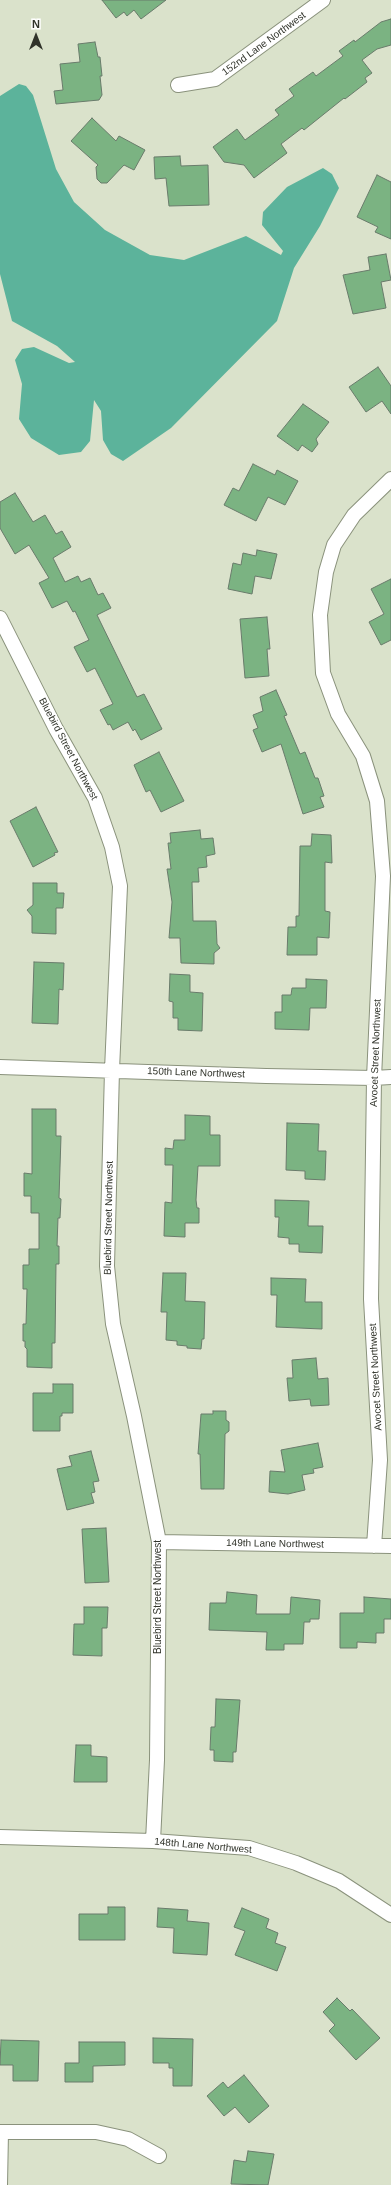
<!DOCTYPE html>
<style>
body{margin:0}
#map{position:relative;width:391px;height:2185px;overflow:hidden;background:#dae2cb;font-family:Helvetica,sans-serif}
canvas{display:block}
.north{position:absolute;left:16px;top:16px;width:40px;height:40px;-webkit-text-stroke:3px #fff;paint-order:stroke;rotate:0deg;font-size:11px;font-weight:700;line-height:16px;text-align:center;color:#30332a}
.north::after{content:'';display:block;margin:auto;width:14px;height:18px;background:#30332a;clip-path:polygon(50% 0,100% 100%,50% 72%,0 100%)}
</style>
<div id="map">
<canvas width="391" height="2185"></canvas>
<div class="north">N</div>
</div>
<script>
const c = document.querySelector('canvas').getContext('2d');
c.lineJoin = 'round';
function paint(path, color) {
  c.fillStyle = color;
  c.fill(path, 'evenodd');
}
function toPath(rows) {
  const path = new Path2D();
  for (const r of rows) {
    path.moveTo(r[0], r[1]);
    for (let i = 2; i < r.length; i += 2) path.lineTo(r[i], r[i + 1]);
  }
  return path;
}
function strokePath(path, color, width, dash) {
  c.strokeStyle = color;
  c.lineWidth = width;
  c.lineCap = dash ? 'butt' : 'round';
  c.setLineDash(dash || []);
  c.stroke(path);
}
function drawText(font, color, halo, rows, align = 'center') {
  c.font = font + ' Helvetica,sans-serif';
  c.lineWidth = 3;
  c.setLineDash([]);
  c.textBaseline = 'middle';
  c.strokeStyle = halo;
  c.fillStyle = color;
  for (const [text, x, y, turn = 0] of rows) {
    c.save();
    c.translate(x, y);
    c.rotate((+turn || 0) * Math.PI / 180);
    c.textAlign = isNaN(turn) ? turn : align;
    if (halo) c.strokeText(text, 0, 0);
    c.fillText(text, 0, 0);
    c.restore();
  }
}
paint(toPath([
 [19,84,26,86,33,95,56,169,74,202,105,230,150,255,184,260,246,236,281,255,283,251,262,225,263,212,287,187,323,168,332,174,339,188,320,226,294,268,277,321,171,428,123,461,111,454,103,440,101,411,94,400,90,441,81,452,59,455,31,438,19,419,22,384,15,360,22,349,34,347,69,363,75,362,57,346,12,321,0,274,0,96]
]), '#5cb39b');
const building = toPath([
 [102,0,166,0,141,19,134,10,127,16,124,12,116,18,102,0],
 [391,19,391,45,377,49,362,60,372,73,365,78,367,82,345,99,344,98,304,130,302,128,281,144,287,153,254,178,244,165,224,162,213,147,237,129,245,140,279,115,275,110,294,96,289,89,313,72,316,76,343,56,339,51,354,40,355,42,381,22,391,19],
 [95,42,98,57,100,57,102,76,100,76,102,95,99,100,56,104,54,91,63,90,60,64,80,62,78,44,95,42],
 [92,118,116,141,119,136,145,150,134,170,124,165,107,183,101,183,97,179,96,167,98,165,71,141,92,118],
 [180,156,181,166,208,165,209,205,169,206,166,178,155,179,154,157,180,156],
 [377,175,391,182,391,239,375,232,378,227,357,217,377,175],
 [386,254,391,280,381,282,386,308,353,314,343,275,370,270,368,257,386,254],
 [378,367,391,386,391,414,382,401,366,412,349,387,378,367],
 [303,404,329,422,316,439,318,444,312,452,302,445,298,451,277,436,303,404],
 [253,464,275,475,277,470,298,481,285,505,268,497,256,521,224,505,233,488,239,491,253,464],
 [15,493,33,522,45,515,56,534,62,531,71,547,53,558,65,582,78,576,81,582,90,578,98,595,103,593,111,608,97,615,137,697,144,694,162,729,141,740,135,729,133,731,128,722,113,730,110,724,108,725,100,710,113,704,95,668,87,672,74,647,89,640,75,611,73,612,67,601,52,608,39,583,49,578,29,545,15,554,0,528,0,502,15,493],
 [257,550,277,554,271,579,255,576,252,594,228,589,233,563,241,565,243,553,256,556,257,550],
 [391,579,391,640,381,645,369,622,384,614,371,589,391,579],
 [267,617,270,649,267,649,269,676,245,678,240,619,267,617],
 [276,690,287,715,284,716,300,754,305,752,315,778,318,778,324,796,320,797,324,807,303,814,281,744,262,752,253,730,258,728,253,715,263,711,260,697,276,690],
 [159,752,184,801,161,812,150,790,146,792,134,765,159,752],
 [36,807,58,852,54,853,55,855,33,867,10,821,36,807],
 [200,830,201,839,213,838,215,854,206,856,207,867,198,868,199,882,192,882,193,921,216,921,217,944,220,948,214,953,214,964,181,963,180,938,169,938,172,902,167,869,171,869,168,843,171,843,170,833,200,830],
 [312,834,331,835,332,863,325,862,325,911,330,912,329,938,317,937,317,955,287,955,288,927,296,927,296,916,299,916,300,846,311,846,312,834],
 [33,883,57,883,57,893,64,893,63,908,56,908,56,934,32,933,32,916,27,910,33,905,33,883],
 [34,962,64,963,63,990,59,989,58,1024,32,1023,34,962],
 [170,974,190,975,190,992,203,993,202,1031,178,1030,178,1018,173,1018,173,1002,169,1001,170,974],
 [306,979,327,980,326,1008,310,1008,309,1030,275,1029,275,1012,282,1012,282,995,291,995,292,988,306,988,306,979],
 [32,1109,56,1109,56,1136,61,1136,59,1198,61,1199,60,1218,58,1218,57,1246,59,1246,59,1264,56,1264,55,1343,52,1343,52,1368,27,1367,27,1349,25,1347,25,1341,23,1341,23,1324,26,1324,27,1289,23,1289,23,1265,29,1265,29,1249,39,1249,39,1213,31,1213,31,1196,24,1196,24,1173,32,1174,32,1109],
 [185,1115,210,1116,210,1135,220,1135,220,1166,198,1166,196,1200,197,1208,199,1208,199,1223,185,1223,185,1237,164,1236,165,1202,172,1203,173,1165,165,1165,165,1148,173,1149,174,1140,185,1140,185,1115],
 [287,1123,319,1124,318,1151,326,1151,325,1180,305,1179,305,1171,286,1170,287,1123],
 [275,1200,309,1201,308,1226,323,1226,322,1253,299,1252,299,1244,289,1244,289,1238,278,1237,279,1217,275,1217,275,1200],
 [163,1273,186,1273,185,1301,205,1302,204,1339,202,1339,201,1349,187,1348,187,1346,177,1345,177,1341,166,1340,167,1312,161,1312,163,1273],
 [271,1278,306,1279,305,1302,322,1302,322,1329,276,1327,277,1295,271,1295,271,1278],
 [316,1358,318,1379,328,1378,329,1405,311,1406,310,1399,289,1401,287,1378,293,1378,292,1360,316,1358],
 [53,1384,73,1384,73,1413,62,1413,62,1416,60,1416,60,1431,33,1431,33,1393,53,1393,53,1384],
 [213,1411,226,1411,226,1420,229,1422,229,1431,225,1434,224,1489,201,1489,200,1454,198,1454,201,1414,213,1414,213,1411],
 [318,1443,323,1467,313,1469,314,1473,302,1475,305,1490,288,1494,269,1492,270,1471,285,1472,281,1450,318,1443],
 [91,1451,99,1481,93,1482,95,1492,91,1493,94,1503,67,1510,57,1469,72,1466,69,1456,91,1451],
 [106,1528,109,1582,85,1583,82,1529,106,1528],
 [227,1592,257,1595,256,1614,290,1614,291,1597,320,1600,319,1619,310,1619,310,1622,304,1622,303,1644,284,1644,284,1650,266,1650,267,1632,209,1630,210,1603,226,1603,227,1592],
 [364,1597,391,1599,391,1619,384,1619,384,1633,376,1633,376,1643,357,1642,357,1648,340,1648,340,1613,364,1613,364,1597],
 [84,1607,108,1607,107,1628,102,1628,102,1656,73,1655,74,1624,84,1624,84,1607],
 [216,1699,240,1700,236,1752,233,1752,233,1762,214,1761,214,1750,210,1750,211,1727,215,1727,216,1699],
 [76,1745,91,1745,91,1756,107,1757,107,1782,74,1782,76,1745],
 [108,1907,125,1907,125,1940,79,1940,79,1914,108,1914,108,1907],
 [158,1908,188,1910,187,1921,209,1923,207,1955,173,1953,174,1928,157,1927,158,1908],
 [242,1908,269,1919,266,1928,278,1933,275,1943,286,1947,277,1971,235,1955,245,1931,234,1927,242,1908],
 [337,1998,350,2011,352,2009,380,2038,356,2060,329,2031,335,2025,323,2012,337,1998],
 [153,2038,193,2039,192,2086,173,2086,173,2068,169,2068,169,2063,153,2063,153,2038],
 [1,2040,39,2041,38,2081,13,2081,13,2065,0,2065,1,2040],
 [79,2042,125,2042,125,2065,93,2066,93,2082,65,2082,65,2063,79,2063,79,2042],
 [244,2075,269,2106,249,2123,235,2107,224,2116,207,2096,223,2082,228,2088,244,2075],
 [248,2151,274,2154,268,2185,231,2184,234,2160,246,2162,248,2151]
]);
paint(building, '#7bb382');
strokePath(building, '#697b6b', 1);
const street = toPath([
 [178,85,215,79,323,0],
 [0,618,56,729,95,798,112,847,120,886,112,1070,107,1266,113,1324,134,1416,159,1542,157,1760,153,1841],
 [0,1067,266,1076,374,1078,391,1077],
 [159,1542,391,1546],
 [374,1546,380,1460,371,1299,374,1078,383,876,377,801,363,756,338,714,323,673,320,615,326,572,334,545,354,515,391,479],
 [0,1837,153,1841,249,1848,296,1863,339,1881,391,1915],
 [0,2132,96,2132,128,2139,159,2156],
 [0,2185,1,2132]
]);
strokePath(street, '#8a927c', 16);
strokePath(street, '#fff', 14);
drawText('10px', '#30332a', '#fff', [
 ["152nd Lane Northwest",264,44,-36],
 ["Bluebird Street Northwest",68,749,62],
 ["Avocet Street Northwest",376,1053,-88],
 ["150th Lane Northwest",196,1073,2],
 ["Bluebird Street Northwest",109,1218,-89],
 ["Avocet Street Northwest",376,1377,-93],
 ["149th Lane Northwest",275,1544,1],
 ["Bluebird Street Northwest",158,1597,-90],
 ["148th Lane Northwest",203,1846,5]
]);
</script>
